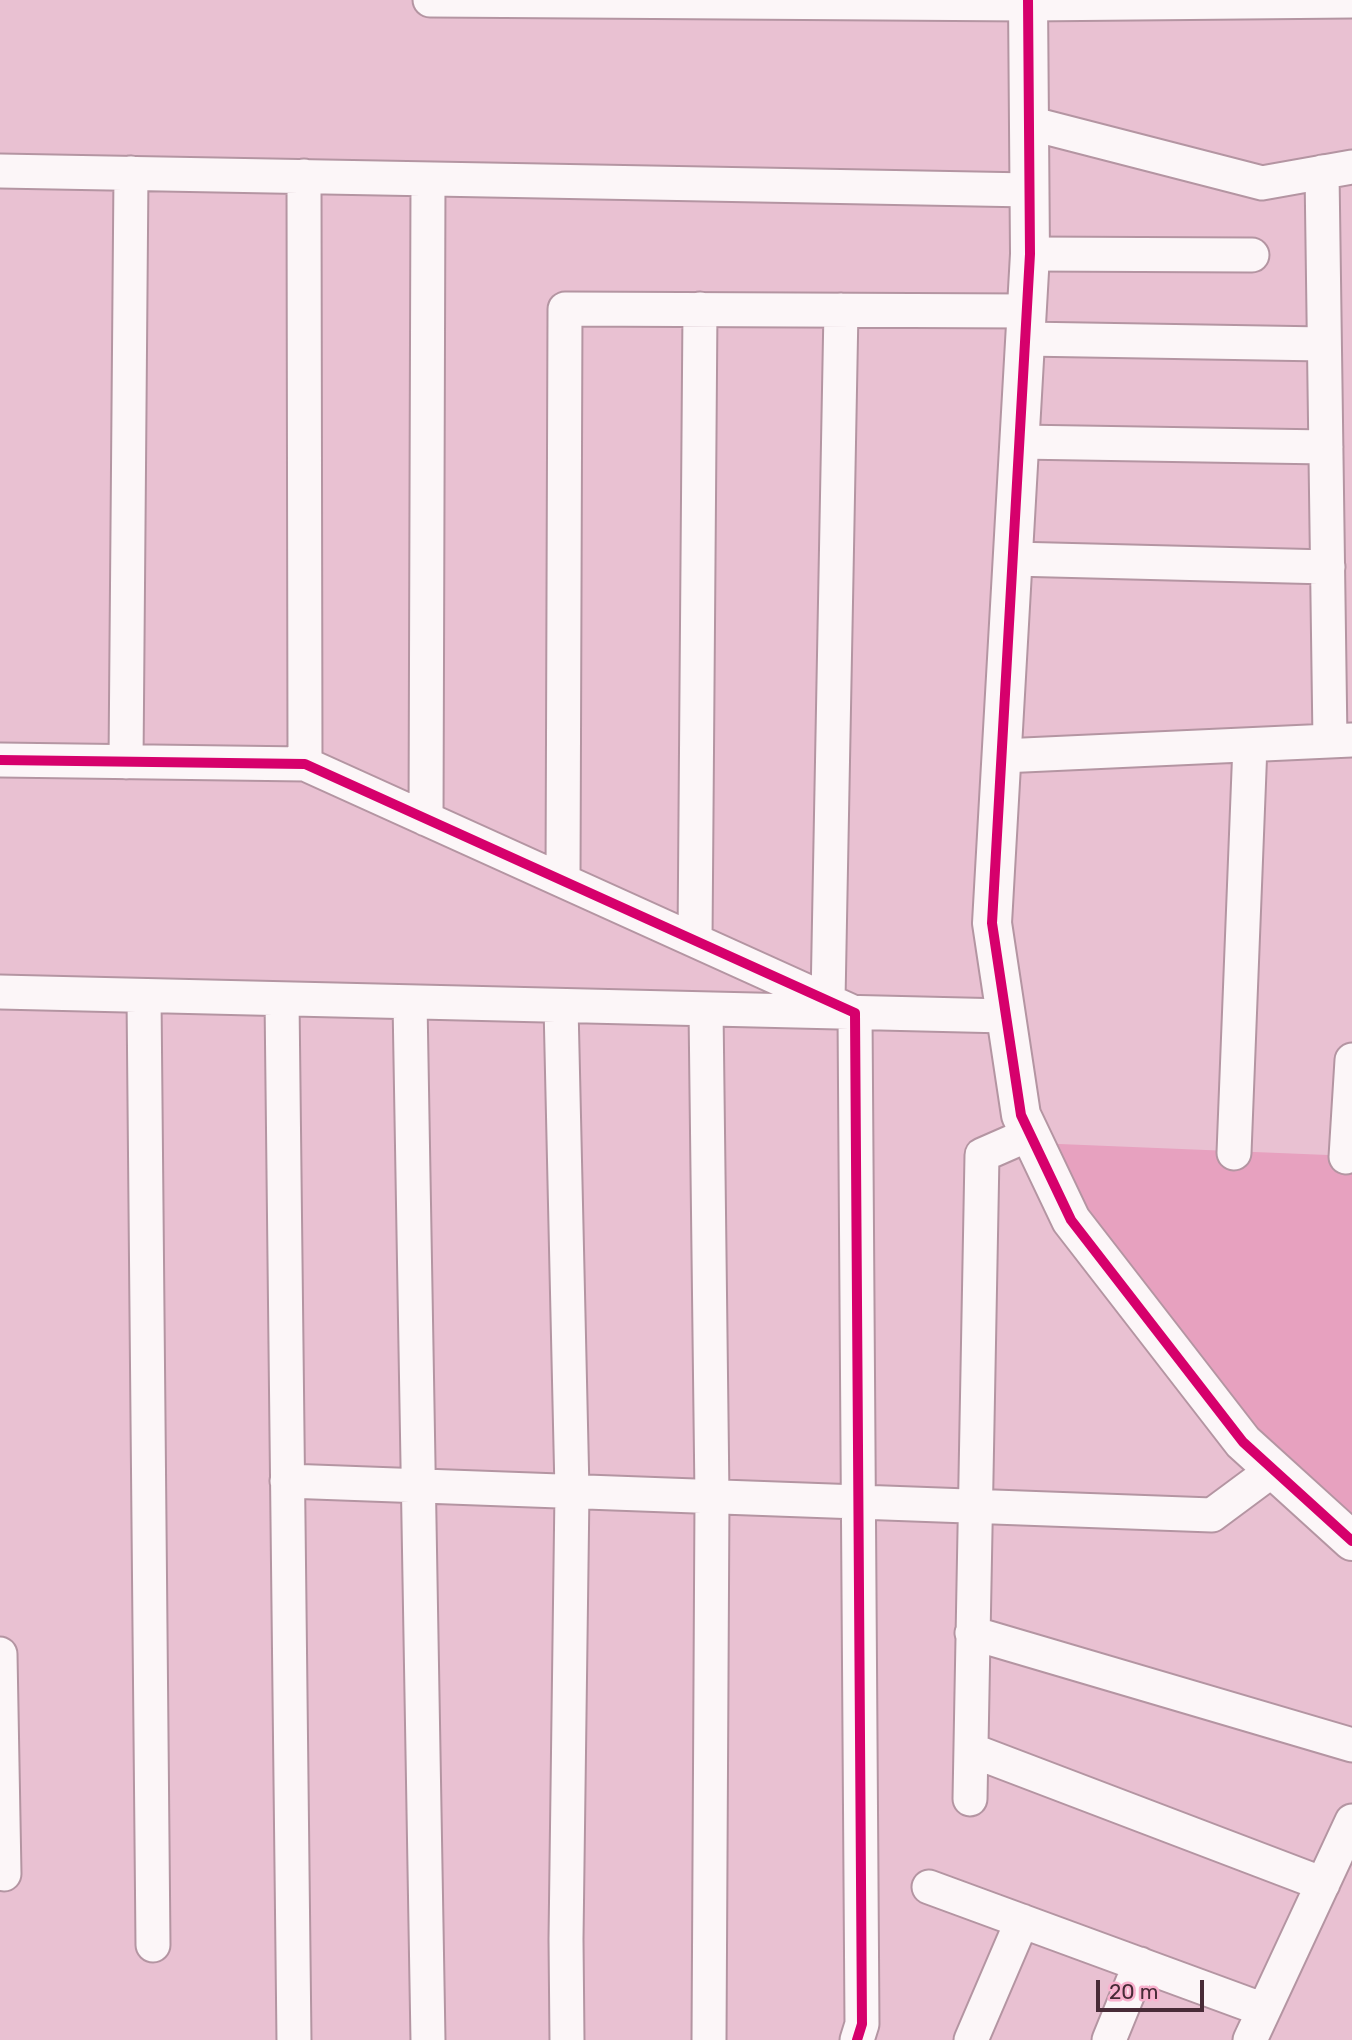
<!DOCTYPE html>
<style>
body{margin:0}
#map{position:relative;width:1352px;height:2040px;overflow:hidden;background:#e9c1d2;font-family:Rubik,sans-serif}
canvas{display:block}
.scale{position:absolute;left:1096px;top:1980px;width:108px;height:32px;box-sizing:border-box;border:4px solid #482b37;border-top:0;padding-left:9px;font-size:21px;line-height:24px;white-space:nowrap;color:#482b37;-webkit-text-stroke:5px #f9b1ce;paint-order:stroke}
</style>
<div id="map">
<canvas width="1352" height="2040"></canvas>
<div class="scale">20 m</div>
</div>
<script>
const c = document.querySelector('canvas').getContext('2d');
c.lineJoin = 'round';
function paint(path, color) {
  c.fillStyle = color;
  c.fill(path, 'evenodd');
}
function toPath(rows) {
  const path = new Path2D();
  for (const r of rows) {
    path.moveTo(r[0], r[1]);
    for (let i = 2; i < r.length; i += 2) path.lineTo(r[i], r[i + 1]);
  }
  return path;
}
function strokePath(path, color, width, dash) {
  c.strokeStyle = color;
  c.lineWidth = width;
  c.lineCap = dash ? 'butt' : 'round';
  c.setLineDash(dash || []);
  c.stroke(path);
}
paint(toPath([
 [1035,1143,1352,1156,1352,1540,1242,1440]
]), '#e7a1bf');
const minor = toPath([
 [430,0,1028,4,1352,1],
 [1029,123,1262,183,1352,167],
 [0,171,1030,190],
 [1322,172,1330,741],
 [304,176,305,764],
 [1030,254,1252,255],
 [1025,339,1324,344],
 [1019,442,1326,447],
 [1013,559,1328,567],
 [1002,756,1352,740],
 [0,760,305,764,855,1013,862,2024,857,2040],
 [126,762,131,173],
 [426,819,428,179],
 [563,880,565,309,1027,311],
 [695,940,700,309],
 [0,992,1006,1016],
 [144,996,153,1945],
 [282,999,294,2040],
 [828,1000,841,310],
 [410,1002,428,2040],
 [561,1006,572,1491,566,1939,567,2040],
 [706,1009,712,1497,709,2040],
 [1234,1153,1250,745],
 [1346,1157,1352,1060],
 [287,1481,1212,1515,1274,1469],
 [972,1633,1352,1745],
 [0,1654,4,1874],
 [971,1750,1323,1884],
 [970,1799,982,1155,1030,1134],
 [929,1887,1264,2010],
 [971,2040,1022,1921],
 [1109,2040,1140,1964],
 [1250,2040,1352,1821]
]);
const tertiary = toPath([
 [1028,0,1030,254,992,923,1021,1115,1071,1220,1243,1442,1352,1541]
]);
strokePath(minor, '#b495a2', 37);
strokePath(tertiary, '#b495a2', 42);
strokePath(minor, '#fcf6f8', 33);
strokePath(tertiary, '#fcf6f8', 38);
strokePath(toPath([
 [1028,0,1030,254,992,923,1021,1115,1071,1220,1243,1442,1352,1541],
 [0,760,305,764,855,1013,862,2024,857,2040]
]), '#d6006c', 10);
</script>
